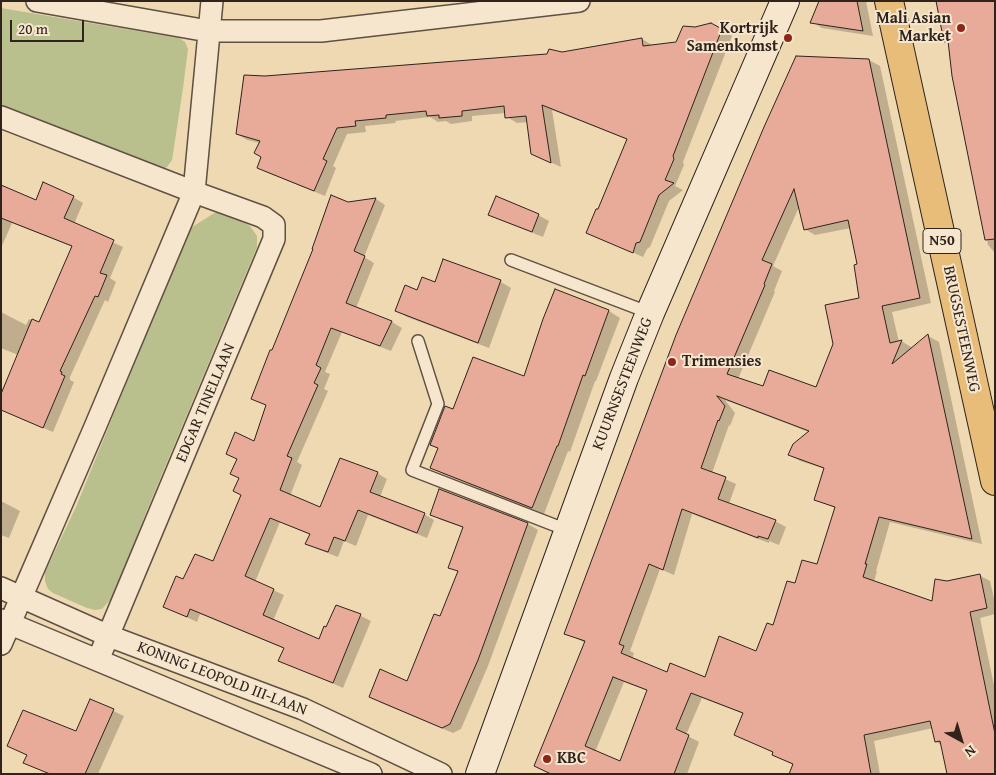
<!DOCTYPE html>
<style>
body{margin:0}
#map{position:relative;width:996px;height:775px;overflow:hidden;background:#efd9b2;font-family:"Gentium Book Plus",serif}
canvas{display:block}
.frame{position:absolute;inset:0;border:2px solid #2f231c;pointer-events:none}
.north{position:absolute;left:936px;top:715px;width:50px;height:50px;-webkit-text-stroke:4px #f5e6cd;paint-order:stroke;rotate:141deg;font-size:14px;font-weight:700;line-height:20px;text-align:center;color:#2f231c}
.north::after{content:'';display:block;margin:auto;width:18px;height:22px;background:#2f231c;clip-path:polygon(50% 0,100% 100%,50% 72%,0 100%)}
.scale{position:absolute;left:10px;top:20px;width:74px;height:22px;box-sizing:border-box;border:2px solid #2f231c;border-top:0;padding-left:6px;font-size:15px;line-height:18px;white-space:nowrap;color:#2f231c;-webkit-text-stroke:4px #f5e6cd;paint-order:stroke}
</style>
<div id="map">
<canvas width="996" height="775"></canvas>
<div class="frame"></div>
<div class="north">N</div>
<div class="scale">20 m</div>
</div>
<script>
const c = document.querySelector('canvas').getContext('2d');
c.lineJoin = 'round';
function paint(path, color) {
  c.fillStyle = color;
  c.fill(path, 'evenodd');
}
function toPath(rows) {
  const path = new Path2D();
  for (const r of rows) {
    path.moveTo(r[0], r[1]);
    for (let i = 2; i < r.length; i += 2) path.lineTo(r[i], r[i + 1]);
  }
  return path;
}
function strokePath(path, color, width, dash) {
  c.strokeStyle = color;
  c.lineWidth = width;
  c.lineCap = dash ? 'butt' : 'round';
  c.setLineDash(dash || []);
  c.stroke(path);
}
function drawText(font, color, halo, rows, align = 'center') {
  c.font = font + ' "Gentium Book Plus",serif';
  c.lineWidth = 4;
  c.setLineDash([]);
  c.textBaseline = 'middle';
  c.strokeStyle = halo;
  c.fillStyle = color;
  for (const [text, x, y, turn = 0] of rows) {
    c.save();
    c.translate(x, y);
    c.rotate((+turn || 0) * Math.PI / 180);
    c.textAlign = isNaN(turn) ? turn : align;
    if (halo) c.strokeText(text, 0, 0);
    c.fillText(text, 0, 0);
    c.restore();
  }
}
paint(toPath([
 [1,8,179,38,185,42,188,49,183,88,172,160,167,167,158,171,1,111],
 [216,212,243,221,250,226,257,236,257,247,147,510,119,583,112,598,102,609,95,610,87,608,53,593,48,589,45,581,45,572,76,507,189,229]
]), '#b9bf8d');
paint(toPath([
 [820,1,866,1,873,36,822,28,812,22],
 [995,1,995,253,988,245,953,76,949,43,945,41],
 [711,25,732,36,683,162,684,165,675,186,683,190,669,201,650,247,647,249,643,257,587,232,599,211,628,140,552,110,561,167,532,154,528,122,517,123,507,117,506,113,472,116,472,121,451,124,446,121,438,122,430,117,395,121,396,123,365,126,366,132,347,134,333,166,336,168,325,196,268,173,258,167,263,156,260,143,247,140,237,134,265,78,562,53,642,39,652,45,677,43,695,28],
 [869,60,880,66,931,303,892,312,899,342,901,341,913,348,928,336,939,342,982,544,890,522,876,571,877,571,874,582,933,603,947,582,979,575,990,581,995,603,995,614,980,618,995,690,995,774,936,742,933,728,874,741,880,774,790,774,794,765,773,755,774,753,736,735,744,714,702,698,686,735,699,742,687,774,551,774,546,772,535,766,585,643,566,633,677,335],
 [799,207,805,229,815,235,851,228,859,265,861,299,817,388,764,388,738,379,775,292,774,291,782,271,773,266],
 [725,400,809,432,790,455,800,461,825,469,815,499,835,508,818,566,796,585,774,627,756,653,705,679,668,673,632,659,634,653,630,651,660,569,674,575,692,514,769,543,769,541,779,545,786,527,775,521,729,504,736,484,712,473,729,425,730,426,735,413],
 [624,682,648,691,620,763,595,752],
 [1,186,37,202,73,197,83,203,74,224,123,247,110,278,116,282,108,302,105,300,70,377,70,380,74,382,53,432,17,417,1,406,1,392,18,355,1,348,1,312,26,325,29,319,40,324,73,247,12,223,1,248],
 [376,199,385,205,364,257,374,263,356,308,392,322,402,328,391,351,342,332,325,372,330,374,324,389,328,391,297,462,302,465,290,496,321,509,377,473,387,479,380,497,424,514,434,520,427,538,368,515,356,546,344,541,338,557,317,549,307,544,311,535,280,522,255,582,284,595,273,621,320,641,327,629,337,607,361,616,371,621,343,688,280,660,285,649,200,614,197,622,165,607,184,580,213,563,242,495,255,442,268,406,253,398,272,352,348,203],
 [490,214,538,215,549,221,543,237,500,220],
 [444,261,501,282,511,288,489,348,407,317,397,311,417,291,436,283],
 [555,291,609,311,620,318,596,381,595,381,570,452,568,451,544,514,443,474,432,467,439,449,431,445,454,410,525,378],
 [440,490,528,524,538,530,488,666,461,729,453,733,381,703,371,697,408,682,441,618,459,572,450,567,464,528,441,520,431,514],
 [1,501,20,511,9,538,1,535],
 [90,700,124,716,98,774,49,774,25,762,28,755,9,746,77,732]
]), '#0003');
const building = toPath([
 [819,1,857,1,863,31,810,23,819,1],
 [936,1,995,1,995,239,985,240,952,76,948,41,944,42,936,1],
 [711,23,722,29,673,156,674,159,665,180,674,183,659,195,640,242,636,243,633,253,586,233,596,209,598,209,627,139,542,105,551,163,531,154,526,116,505,118,504,106,462,111,462,116,439,118,439,115,427,116,426,111,386,115,386,118,355,121,356,126,337,128,323,159,327,161,314,191,257,168,261,157,254,153,260,141,236,134,244,75,265,76,520,56,547,54,549,49,562,52,642,38,643,46,676,42,683,26,695,27,711,23],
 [796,56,869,59,920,298,882,306,890,343,902,340,892,364,928,334,972,539,879,517,865,564,867,564,863,577,932,601,935,579,947,581,980,574,987,608,970,612,995,734,995,774,947,774,940,741,935,742,930,721,864,735,871,774,789,774,793,764,772,755,773,752,734,735,743,713,691,693,676,729,689,735,674,774,551,774,534,766,585,641,564,634,676,335,764,127,796,56],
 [794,189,804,230,848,220,857,264,854,265,859,298,825,305,833,344,816,387,769,370,763,386,727,374,765,285,764,284,772,264,762,260,794,189],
 [717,396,809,431,793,444,788,455,824,468,814,500,835,507,817,564,802,560,795,583,787,581,773,625,767,623,756,651,719,636,705,677,670,663,667,672,621,653,624,646,619,644,649,564,663,570,682,509,758,538,758,536,768,539,776,520,718,499,726,477,701,468,718,420,719,421,725,406,717,396],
 [613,677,647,690,620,761,585,746,613,677],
 [43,182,74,196,64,218,114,240,100,273,107,275,98,297,95,296,60,371,62,372,61,374,65,376,43,428,1,410,1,394,32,319,39,322,72,246,1,218,1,185,36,200,43,182],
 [331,195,348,202,376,198,354,251,365,256,346,303,392,321,380,346,331,328,316,365,321,368,314,383,318,385,287,456,292,458,280,490,320,507,340,458,378,472,370,492,425,513,417,533,358,510,345,541,334,537,328,552,305,544,310,534,270,518,245,576,274,589,263,615,319,639,324,626,326,627,336,605,361,614,333,683,278,661,284,648,190,609,187,617,163,607,176,576,183,579,195,554,213,561,241,495,233,491,239,478,230,474,237,459,226,454,235,432,254,441,266,405,251,399,270,350,272,350,313,249,312,249,331,195],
 [496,196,539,214,532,232,488,215,496,196],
 [443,259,501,280,478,343,395,311,405,285,417,290,422,277,435,282,443,259],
 [555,289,609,310,585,376,583,375,558,446,557,446,532,508,430,468,438,448,430,445,445,406,453,409,473,357,524,376,543,319,555,289],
 [439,489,528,523,478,660,450,724,442,728,369,697,380,669,407,681,434,614,440,616,458,571,448,568,463,527,430,515,439,489],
 [90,699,114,709,85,774,50,774,23,763,27,755,7,746,23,710,76,731,90,699]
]);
paint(building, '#e8ab99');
strokePath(building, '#2f231c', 1);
const lane = toPath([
 [511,260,650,313],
 [418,341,438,404,412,470,567,530]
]);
const street = toPath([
 [37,1,208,31,321,31,579,1],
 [1,117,194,192,263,217,274,225,274,239,98,660],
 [1,588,109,636,303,709,441,774],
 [1,620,371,774],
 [1,644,95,427,194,192,212,1]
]);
const secondary = toPath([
 [480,774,624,378,650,313,785,1]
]);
const primary = toPath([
 [889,1,995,481]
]);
strokePath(lane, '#5f5042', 14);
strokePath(street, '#5f5042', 24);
strokePath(secondary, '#2f231c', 30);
strokePath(primary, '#2f231c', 30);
strokePath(lane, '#f5e6cd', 11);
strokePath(street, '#f5e6cd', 21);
strokePath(secondary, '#f5e6cd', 28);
strokePath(primary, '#e8bc79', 28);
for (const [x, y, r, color] of [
 [961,28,5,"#8f2418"],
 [788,38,5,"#8f2418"],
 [672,362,5,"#8f2418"],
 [547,759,5,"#8f2418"]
]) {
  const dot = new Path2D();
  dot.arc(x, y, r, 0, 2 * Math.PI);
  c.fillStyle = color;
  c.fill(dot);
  strokePath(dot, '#f5e6cd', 2);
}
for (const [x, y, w] of [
 [942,241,38]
]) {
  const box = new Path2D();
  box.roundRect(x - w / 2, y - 12.5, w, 25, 4);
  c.fillStyle = '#f5e6cd';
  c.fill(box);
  strokePath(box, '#2f231c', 1);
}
drawText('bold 15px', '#2f231c', null, [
 ["N50",942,241]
]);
drawText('bold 16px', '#2f231c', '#f5e6cd', [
 ["Mali Asian",951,19],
 ["Market",951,37],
 ["Kortrijk",778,29],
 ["Samenkomst",778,47],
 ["Trimensies",682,362,"left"],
 ["KBC",557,759,"left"]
], 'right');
drawText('16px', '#2f231c', '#f5e6cd', [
 ["BRUGSESTEENWEG",961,329,78],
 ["KUURNSESTEENWEG",623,384,-69],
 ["EDGAR TINELLAAN",206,403,-67],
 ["KONING LEOPOLD III-LAAN",222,679,21]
]);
</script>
